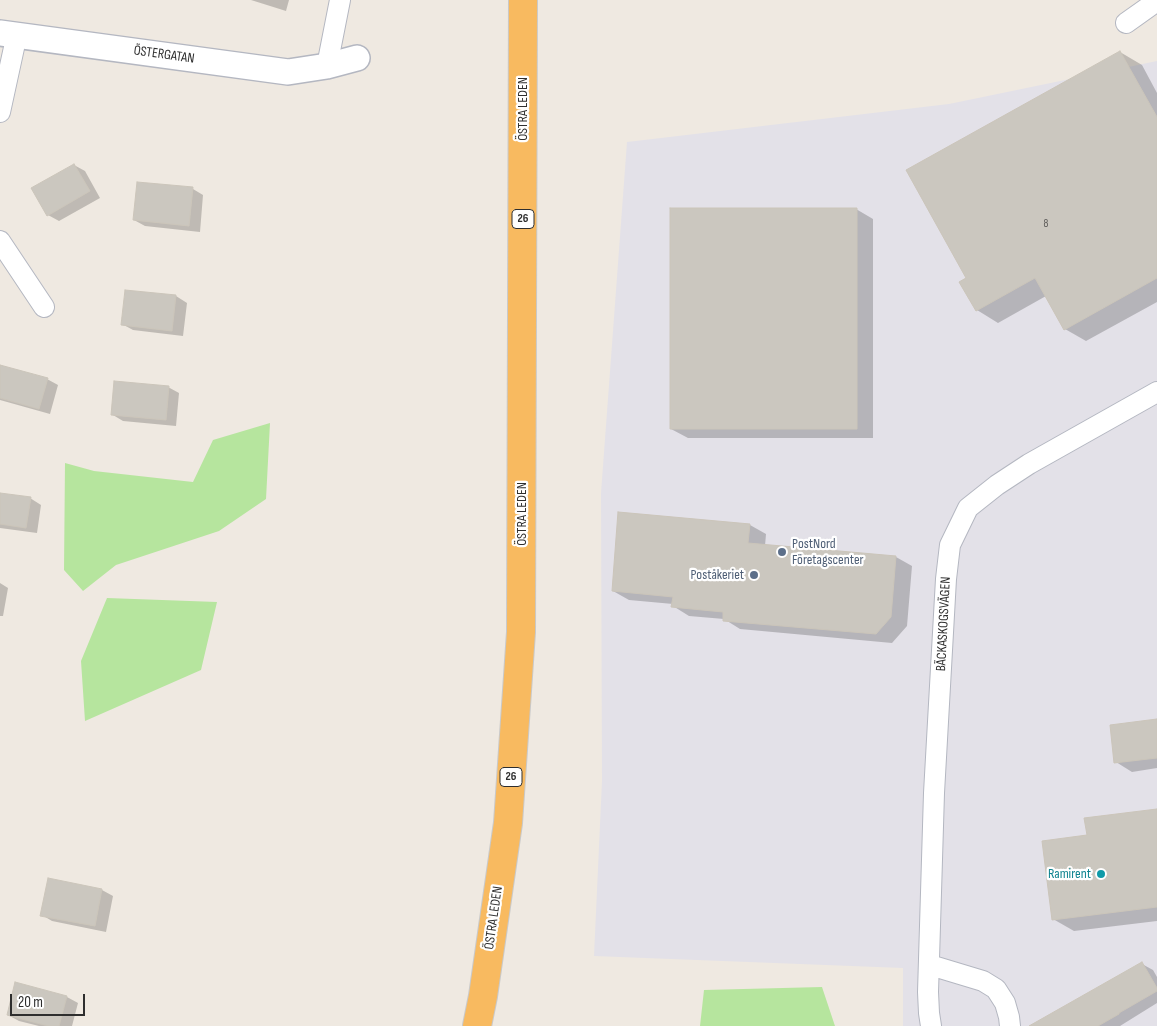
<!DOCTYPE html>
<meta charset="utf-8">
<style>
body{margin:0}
#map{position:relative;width:1157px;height:1026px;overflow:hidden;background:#efe9e1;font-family:"Sofia Sans Condensed",sans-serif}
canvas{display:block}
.scale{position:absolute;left:10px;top:994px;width:75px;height:22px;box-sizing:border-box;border:2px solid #2e2e2e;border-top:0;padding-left:6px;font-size:15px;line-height:18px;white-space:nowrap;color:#2e2e2e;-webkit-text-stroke:4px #fff;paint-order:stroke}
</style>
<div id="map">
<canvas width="1157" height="1026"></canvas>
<div class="scale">20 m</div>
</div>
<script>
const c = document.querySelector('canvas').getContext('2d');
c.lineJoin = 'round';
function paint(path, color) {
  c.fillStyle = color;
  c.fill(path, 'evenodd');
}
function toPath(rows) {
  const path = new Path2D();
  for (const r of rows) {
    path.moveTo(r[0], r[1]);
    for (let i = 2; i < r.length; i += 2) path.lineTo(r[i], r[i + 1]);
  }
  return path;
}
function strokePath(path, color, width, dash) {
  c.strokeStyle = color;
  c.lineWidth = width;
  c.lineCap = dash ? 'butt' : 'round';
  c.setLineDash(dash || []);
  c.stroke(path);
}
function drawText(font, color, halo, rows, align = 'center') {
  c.font = font + ' "Sofia Sans Condensed",sans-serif';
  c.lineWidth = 4.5;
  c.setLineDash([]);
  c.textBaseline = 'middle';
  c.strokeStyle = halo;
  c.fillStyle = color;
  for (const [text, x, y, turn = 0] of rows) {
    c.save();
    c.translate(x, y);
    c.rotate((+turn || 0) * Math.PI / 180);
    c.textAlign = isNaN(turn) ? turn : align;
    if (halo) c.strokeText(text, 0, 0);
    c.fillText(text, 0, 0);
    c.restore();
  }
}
paint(toPath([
 [1157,61,1157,1026,903,1026,903,968,594,956,602,781,601,493,627,142,949,104]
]), '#e3e1e8');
paint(toPath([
 [270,423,266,499,219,531,116,565,83,591,64,570,65,463,94,471,193,482,213,440],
 [107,598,217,602,201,670,85,721,81,661],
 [822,987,835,1026,700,1026,704,990]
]), '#b6e59e');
paint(toPath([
 [251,0,289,0,286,11],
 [1120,52,1142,65,1157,93,1157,302,1086,341,1065,329,1046,296,998,323,977,310,968,279],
 [74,165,85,171,100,198,59,221,48,215],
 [193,189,203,195,200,232,145,226,134,220],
 [856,209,873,219,873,438,688,438,671,429],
 [126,291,176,296,187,303,183,336,133,330,122,324],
 [0,366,47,379,58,385,50,414,0,400],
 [168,387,179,393,176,426,123,421,113,415],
 [0,494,30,498,41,505,37,533,0,528],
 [750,525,766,534,765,546,896,557,912,566,907,626,892,643,740,629,724,619,689,616,673,606,673,604,629,600,613,591],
 [0,583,8,588,3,616,0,616],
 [1157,721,1157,768,1132,772,1116,762],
 [1157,810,1157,921,1074,931,1053,919,1088,836],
 [102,890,113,896,106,932,52,921,42,915],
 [1142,964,1153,970,1157,977,1157,1003,1120,1026,1056,1026],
 [16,984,67,997,78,1003,72,1026,39,1026,19,1021,8,1015]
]), '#0003');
const building = toPath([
 [1120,51,1157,117,1157,278,1064,330,1035,278,976,311,959,282,966,278,906,170,1120,51],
 [74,164,90,191,47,216,31,188,74,164],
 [137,182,193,187,189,226,133,220,137,182],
 [670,208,857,208,857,429,670,429,670,208],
 [125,290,176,295,172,331,121,325,125,290],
 [0,365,48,378,39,409,0,398,0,365],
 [114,381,169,386,166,420,111,415,114,381],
 [0,493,31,497,26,528,0,524,0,493],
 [618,512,750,524,748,543,896,556,891,617,876,634,723,621,723,612,671,607,673,597,612,591,618,512],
 [1157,719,1157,758,1114,763,1110,725,1157,719],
 [1157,809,1157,907,1052,920,1042,841,1087,835,1084,818,1157,809],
 [48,878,102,889,95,926,40,916,48,878],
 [1142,962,1157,988,1157,991,1119,1013,1119,1014,1098,1026,1029,1026,1142,962],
 [15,982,67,996,59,1026,48,1026,7,1015,15,982]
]);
paint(building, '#cbc7bf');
strokePath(building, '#cbc5ba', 1);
const minor = toPath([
 [1126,23,1157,1],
 [327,66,340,0],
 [0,112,17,34],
 [0,241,44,307],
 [930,965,983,981,996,989,1005,1003,1009,1017,1010,1026],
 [931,1026,929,1013,928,992,934,793,946,579,950,545,968,508,997,485,1029,464,1157,392]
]);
const tertiary = toPath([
 [0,33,288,72,327,66,357,58]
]);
const trunk = toPath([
 [477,1026,483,996,508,823,521,632,523,0]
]);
strokePath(minor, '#b4b7c1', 22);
strokePath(tertiary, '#b4b7c1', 28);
strokePath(trunk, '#c9c9c9', 30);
strokePath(minor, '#fff', 20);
strokePath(tertiary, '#fff', 25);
strokePath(trunk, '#f8ba60', 28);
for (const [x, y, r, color] of [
 [782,552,5,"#5c6f8a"],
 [754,575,5,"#5c6f8a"],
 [1101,874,5,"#0f9aa8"]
]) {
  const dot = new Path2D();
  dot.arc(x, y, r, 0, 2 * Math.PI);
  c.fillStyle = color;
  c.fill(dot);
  strokePath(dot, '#fff', 2);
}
drawText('11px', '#555452', null, [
 ["8",1046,224]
]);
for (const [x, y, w] of [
 [523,219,22],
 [511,777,22]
]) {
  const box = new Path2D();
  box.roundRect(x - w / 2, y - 9.5, w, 19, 4);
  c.fillStyle = '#fff';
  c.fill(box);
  strokePath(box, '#2e2e2e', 1);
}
drawText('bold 12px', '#2e2e2e', null, [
 ["26",523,219],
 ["26",511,777]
]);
drawText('14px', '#2e2e2e', '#fff', [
 ["ÖSTERGATAN",164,55,8],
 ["ÖSTRA LEDEN",523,109,-90],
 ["ÖSTRA LEDEN",522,514,-90],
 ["BÄCKASKOGSVÄGEN",944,624,-87],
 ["ÖSTRA LEDEN",494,918,-82]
]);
drawText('14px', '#4e5e75', '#fff', [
 ["PostNord",792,544],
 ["Företagscenter",792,560],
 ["Poståkeriet",744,575,"right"]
], 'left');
drawText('14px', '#0d838f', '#fff', [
 ["Ramirent",1091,874]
], 'right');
</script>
